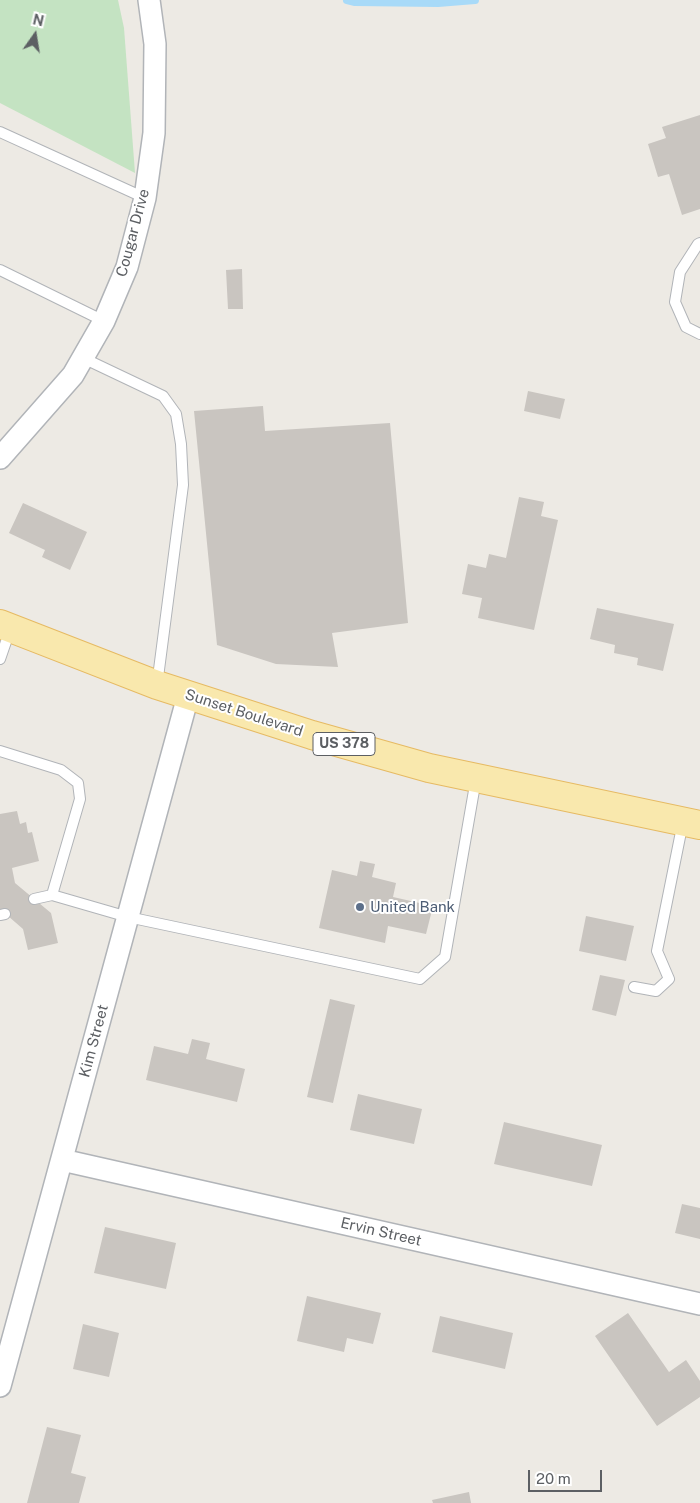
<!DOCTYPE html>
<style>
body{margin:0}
#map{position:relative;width:700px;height:1503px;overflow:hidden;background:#edeae4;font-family:"Public Sans",sans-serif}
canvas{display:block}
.north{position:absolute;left:10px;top:10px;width:50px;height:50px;-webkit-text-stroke:4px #fff;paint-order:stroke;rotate:13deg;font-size:14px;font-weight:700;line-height:20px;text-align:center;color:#5c5f63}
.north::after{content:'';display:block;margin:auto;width:18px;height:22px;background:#5c5f63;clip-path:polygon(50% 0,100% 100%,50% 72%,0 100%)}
.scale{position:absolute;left:528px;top:1470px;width:74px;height:22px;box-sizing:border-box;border:2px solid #5c5f63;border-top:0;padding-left:6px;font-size:15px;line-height:18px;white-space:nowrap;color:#5c5f63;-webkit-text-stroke:4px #fff;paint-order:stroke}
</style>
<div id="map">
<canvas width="700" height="1503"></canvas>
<div class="north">N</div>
<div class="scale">20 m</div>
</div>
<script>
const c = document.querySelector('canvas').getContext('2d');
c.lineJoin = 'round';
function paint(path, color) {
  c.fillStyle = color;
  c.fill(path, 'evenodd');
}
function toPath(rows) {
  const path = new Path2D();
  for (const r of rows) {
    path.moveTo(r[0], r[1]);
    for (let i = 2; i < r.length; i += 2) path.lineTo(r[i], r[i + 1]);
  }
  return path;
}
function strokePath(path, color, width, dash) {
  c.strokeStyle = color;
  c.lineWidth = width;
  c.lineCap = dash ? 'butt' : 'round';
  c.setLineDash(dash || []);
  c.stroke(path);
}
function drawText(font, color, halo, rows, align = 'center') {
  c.font = font + ' "Public Sans",sans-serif';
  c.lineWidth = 4;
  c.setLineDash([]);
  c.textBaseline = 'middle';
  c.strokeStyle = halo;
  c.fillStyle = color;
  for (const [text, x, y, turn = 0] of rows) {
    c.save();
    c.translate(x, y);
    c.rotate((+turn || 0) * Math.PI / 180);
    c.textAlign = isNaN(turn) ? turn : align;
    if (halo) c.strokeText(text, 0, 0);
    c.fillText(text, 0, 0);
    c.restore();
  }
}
paint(toPath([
 [0,0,118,0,124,28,135,173,0,103]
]), '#c4e3c2');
strokePath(toPath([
 [347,0,355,2,438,3,475,0]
]), '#a8daf8', 8);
paint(toPath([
 [700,115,700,209,682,215,669,174,658,177,648,144,666,138,662,127],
 [242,269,243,309,228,309,226,270],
 [528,391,565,399,560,419,524,411],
 [263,406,265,431,390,423,408,623,332,633,338,667,276,664,217,645,194,411],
 [519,497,544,502,541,516,558,520,534,630,478,618,482,598,462,594,468,564,486,568,489,554,506,558],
 [23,503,87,532,70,570,42,557,45,550,9,533],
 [597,608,674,624,663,671,637,665,638,658,614,653,615,645,590,639],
 [17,811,20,824,26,822,28,833,32,832,39,861,12,868,15,883,51,913,58,943,28,950,23,929,0,909,0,814],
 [360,861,375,864,372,877,396,883,393,897,433,906,426,934,388,926,385,943,319,928,332,870,357,876],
 [586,916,634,926,626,961,579,951],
 [600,975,625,980,616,1016,592,1010],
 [330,999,355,1005,333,1103,307,1097],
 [192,1039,210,1043,206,1059,245,1069,237,1102,146,1080,154,1046,188,1054],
 [358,1094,422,1109,414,1144,350,1130],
 [504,1122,602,1145,592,1186,494,1164],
 [682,1204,700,1208,700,1239,675,1233],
 [105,1227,176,1243,166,1289,94,1273],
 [307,1296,381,1313,373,1344,347,1338,344,1352,297,1341],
 [628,1313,669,1372,686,1360,700,1381,700,1397,657,1426,595,1336],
 [440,1316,513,1333,505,1369,432,1352],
 [83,1324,119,1333,109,1377,73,1369],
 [47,1427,81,1435,71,1473,86,1477,79,1503,27,1503],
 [469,1492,471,1503,433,1503,432,1500]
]), '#c9c5c0');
const lane = toPath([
 [0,132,145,198],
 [700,243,698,244,680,272,675,302,686,327,700,334],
 [0,270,104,321],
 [83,358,163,396,176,414,181,444,183,485,157,685],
 [0,659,10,630],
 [0,751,61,770,78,783,80,799,52,895],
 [34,899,52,895,128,917,420,979,445,957,476,779],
 [0,915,5,914],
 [634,987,656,991,669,979,657,951,683,822]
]);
const street = toPath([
 [0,458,73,375,104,321,127,267,145,198,154,133,155,44,149,0],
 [62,1160,700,1304],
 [0,1386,188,696]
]);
const primary = toPath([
 [0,624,157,685,312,735,429,768,700,825]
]);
strokePath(lane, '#b1b4b8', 12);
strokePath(street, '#b1b4b8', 24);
strokePath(primary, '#e6ba63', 30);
strokePath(lane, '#fff', 10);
strokePath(street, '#fff', 21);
strokePath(primary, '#f9e8ad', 28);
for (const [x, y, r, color] of [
 [360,907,5,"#5c6f8a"]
]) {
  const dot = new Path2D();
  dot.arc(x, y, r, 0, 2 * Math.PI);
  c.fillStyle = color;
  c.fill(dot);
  strokePath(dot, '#fff', 2);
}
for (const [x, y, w] of [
 [344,744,62]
]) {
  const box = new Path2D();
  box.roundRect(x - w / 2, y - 11.5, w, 23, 4);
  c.fillStyle = '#fff';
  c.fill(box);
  strokePath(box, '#5c5f63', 1);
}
drawText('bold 14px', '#5c5f63', null, [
 ["US 378",344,744]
]);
drawText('15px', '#5c5f63', '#fff', [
 ["Cougar Drive",133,233,-75],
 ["Sunset Boulevard",244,713,18],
 ["Kim Street",94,1041,-75],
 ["Ervin Street",381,1232,13]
]);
drawText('15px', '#4e5e75', '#fff', [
 ["United Bank",370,907]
], 'left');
</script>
